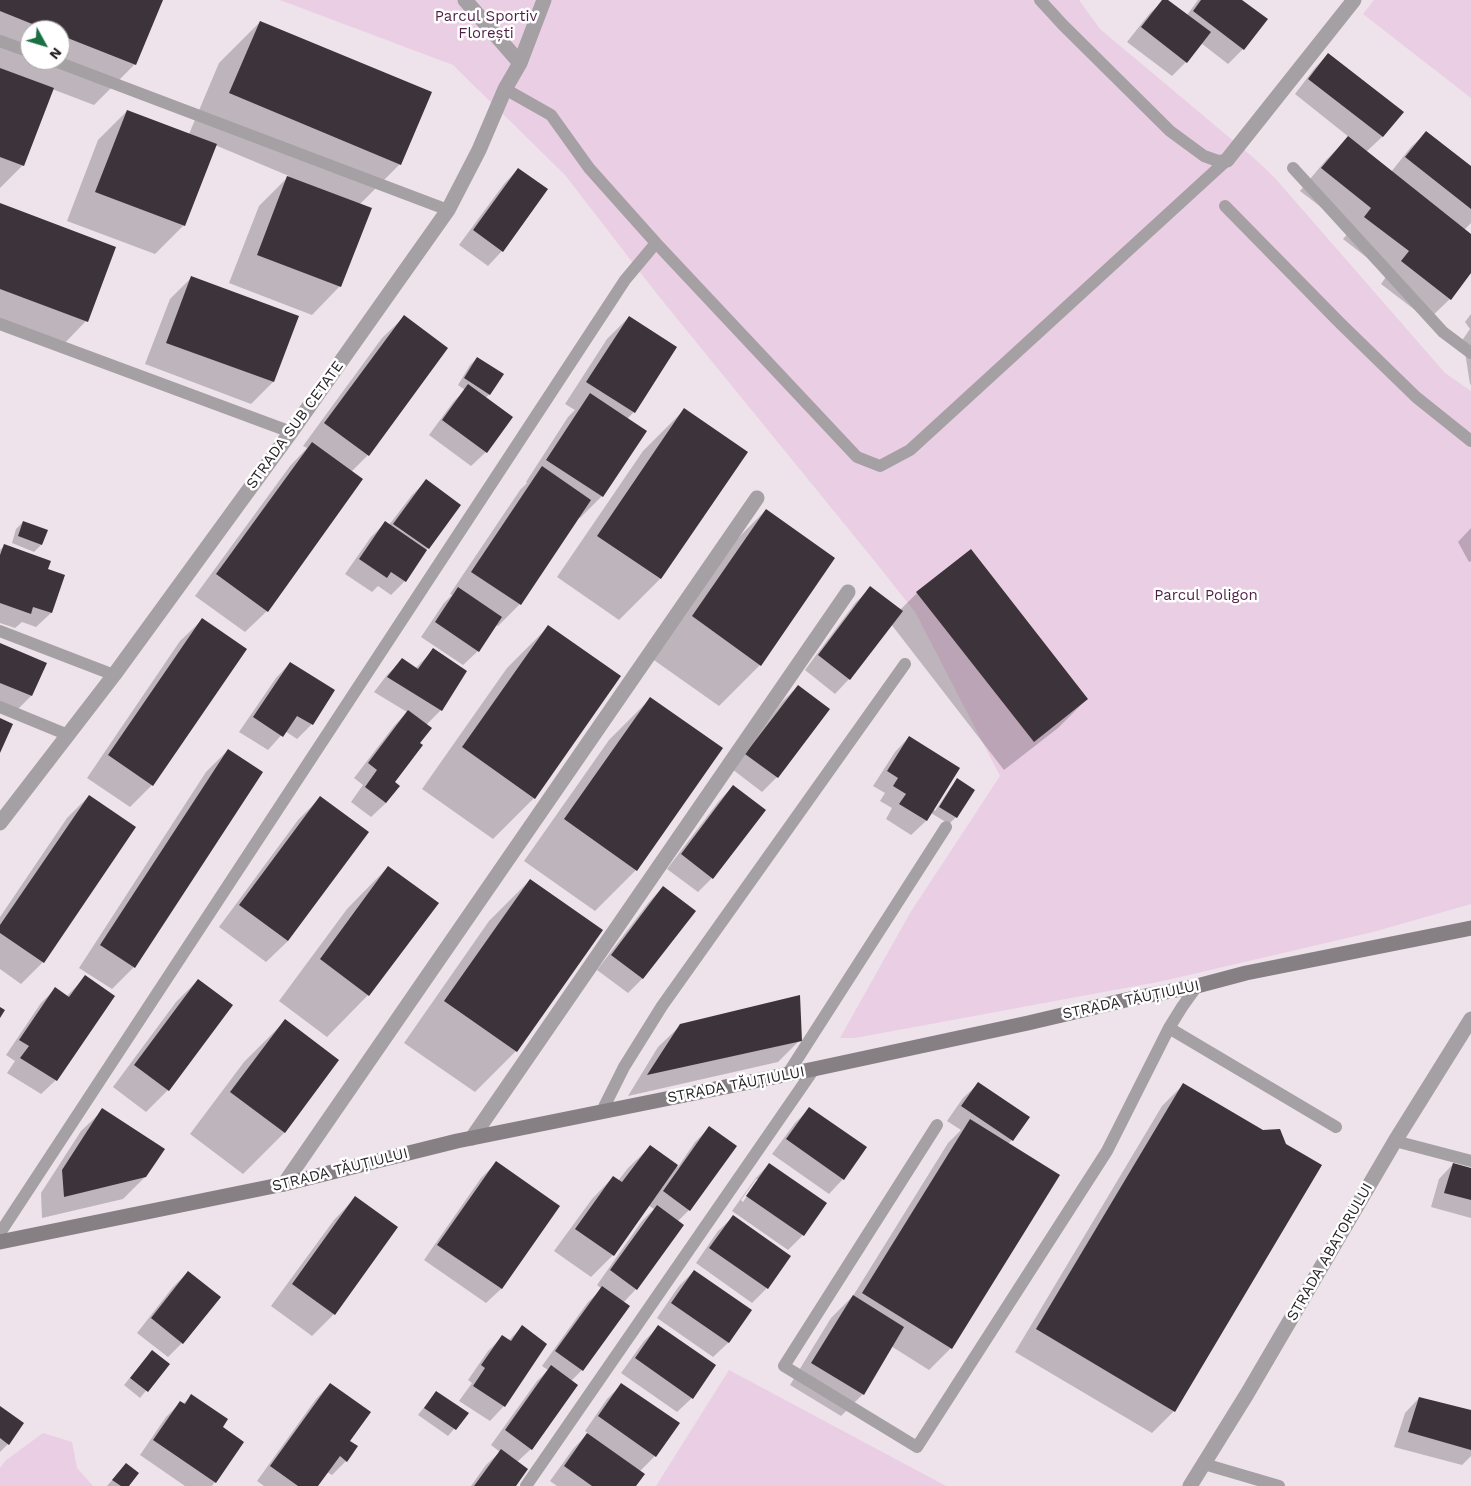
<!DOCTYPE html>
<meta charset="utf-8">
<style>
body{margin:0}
#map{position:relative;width:1471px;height:1486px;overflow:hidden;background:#eee2eb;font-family:"Work Sans",sans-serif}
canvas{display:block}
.north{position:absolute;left:20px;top:20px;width:50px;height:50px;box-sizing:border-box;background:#fff;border:1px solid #a9a7a8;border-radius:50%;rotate:129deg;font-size:14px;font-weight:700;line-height:20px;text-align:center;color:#282326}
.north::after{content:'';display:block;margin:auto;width:18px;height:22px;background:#1b7043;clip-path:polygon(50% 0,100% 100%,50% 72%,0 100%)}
</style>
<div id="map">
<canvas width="1471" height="1486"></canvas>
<div class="north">N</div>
</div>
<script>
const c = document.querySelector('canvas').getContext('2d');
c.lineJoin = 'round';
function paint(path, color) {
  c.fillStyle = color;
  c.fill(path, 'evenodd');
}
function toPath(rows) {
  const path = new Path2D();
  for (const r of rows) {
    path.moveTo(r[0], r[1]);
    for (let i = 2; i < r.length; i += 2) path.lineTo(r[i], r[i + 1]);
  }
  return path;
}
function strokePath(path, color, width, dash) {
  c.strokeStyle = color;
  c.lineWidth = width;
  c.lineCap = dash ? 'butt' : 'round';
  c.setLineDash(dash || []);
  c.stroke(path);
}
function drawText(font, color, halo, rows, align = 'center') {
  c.font = font + ' "Work Sans",sans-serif';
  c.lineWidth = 5;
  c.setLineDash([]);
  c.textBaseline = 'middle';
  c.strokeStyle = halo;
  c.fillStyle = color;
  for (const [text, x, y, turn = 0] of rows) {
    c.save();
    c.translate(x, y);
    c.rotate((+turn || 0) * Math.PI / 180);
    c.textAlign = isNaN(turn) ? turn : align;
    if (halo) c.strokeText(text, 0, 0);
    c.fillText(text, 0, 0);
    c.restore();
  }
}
paint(toPath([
 [280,0,1079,0,1100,29,1255,159,1274,177,1445,373,1471,391,1471,904,1373,932,1163,981,855,1038,840,1038,910,913,1000,776,915,612,877,564,657,294,565,175,453,65],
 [1374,0,1471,0,1471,98,1363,14],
 [729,1370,946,1486,656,1486],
 [43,1433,72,1442,77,1468,93,1486,0,1486,0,1468,5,1461]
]), '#eacee3');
paint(toPath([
 [0,0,161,0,135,64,94,105,52,89,23,165,0,188],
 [30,30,60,30,60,60,30,60],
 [1164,0,1166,0,1187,15,1198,0,1240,0,1266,20,1243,49,1228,64,1201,43,1186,62,1172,76,1127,42,1150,13],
 [260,22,400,164,359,205,340,286,312,315,229,283,259,206,289,176,215,145,184,225,155,254,67,221,98,140,127,111,189,134,219,63],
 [1328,54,1402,112,1382,137,1366,152,1391,172,1411,147,1426,133,1471,168,1471,223,1464,230,1471,235,1471,270,1450,299,1428,320,1381,284,1388,274,1343,239,1351,230,1300,191,1326,160,1349,137,1295,94,1314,69],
 [518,169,502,251,488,266,459,245,504,184],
 [0,205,86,321,58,350,0,328],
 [191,278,297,317,273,382,251,404,145,364,170,299],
 [1471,314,1471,385,1470,384,1463,339,1470,329,1465,322],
 [404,317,446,348,368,455,351,472,267,611,245,632,195,596,290,466,307,448,303,446,382,338],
 [629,317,676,348,634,412,627,419,645,432,602,496,580,518,578,517,520,604,498,626,495,625,478,651,463,665,421,637,444,603,452,595,450,594,520,490,527,483,526,482,568,417,575,410,565,404,607,339],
 [477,358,490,394,485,398,486,452,471,466,429,435,454,401,465,390,458,385,470,365],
 [684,410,746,452,660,579,619,620,557,577,643,451],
 [426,481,428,548,405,581,391,595,378,586,372,592,345,574,371,537,385,523,389,525,412,495],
 [766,510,760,665,719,706,651,658,725,551],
 [23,522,46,531,41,545,34,552,12,543,16,529],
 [1471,528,1471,561,1469,562,1458,542],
 [4,546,46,570,64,576,51,613,36,627,22,622,15,628,0,623,0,550],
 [871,588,900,610,917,593,1087,699,1058,728,1004,770,891,624,849,679,835,694,805,670,856,602],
 [202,620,245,649,152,785,130,807,87,778,180,641],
 [548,627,534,798,493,839,422,789,507,668],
 [0,645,31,696,17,710,0,703],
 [433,650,441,710,426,725,419,743,393,782,398,786,386,803,371,817,351,802,363,785,354,778,394,726,407,712,374,692,387,675,402,660,415,669],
 [290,663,334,690,312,724,297,739,285,731,268,750,239,732,276,678],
 [798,686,828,709,777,777,762,792,732,769,783,701],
 [650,699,636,870,595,911,524,861,609,740],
 [909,737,933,809,935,811,951,787,958,780,974,790,956,817,949,824,931,813,926,821,911,835,886,819,892,808,880,801,885,793,873,786,895,752],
 [228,750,261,772,134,967,112,989,79,968,206,772],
 [733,786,712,878,698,892,667,869,719,801],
 [89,796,43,962,21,984,0,969,0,917,67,818],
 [320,798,288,941,266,962,219,927,298,820],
 [388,867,368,995,327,1037,279,1001,347,909],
 [530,880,516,1051,475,1092,404,1043,489,921],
 [663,887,694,911,642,979,628,993,597,970,649,902],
 [85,977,56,1080,41,1094,7,1073,15,1061,6,1055,41,1003,55,989,67,996],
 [198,980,168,1090,146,1112,113,1087,176,1002],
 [285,1021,338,1060,284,1133,243,1174,190,1134,244,1062],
 [681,1025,800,1040,778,1062,628,1096,658,1047],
 [978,1084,1012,1140,1008,1144,951,1348,929,1370,891,1346,863,1394,841,1416,790,1385,831,1318,853,1296,948,1143,961,1130,947,1121,963,1098],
 [1184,1084,1174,1411,1152,1433,1015,1352,1162,1106],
 [810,1108,843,1179,829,1194,772,1154,795,1123],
 [103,1110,145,1177,123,1199,42,1218,41,1193,81,1131],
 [709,1128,689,1210,677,1222,636,1289,623,1303,582,1370,571,1381,531,1449,517,1462,514,1486,471,1486,486,1465,500,1452,491,1445,537,1381,548,1370,542,1366,588,1302,602,1289,597,1285,642,1221,654,1209,648,1205,613,1255,591,1277,554,1251,592,1199,613,1177,618,1181,628,1168,650,1147,678,1167,695,1142],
 [496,1163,558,1206,501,1289,486,1303,424,1260,481,1178],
 [769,1164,825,1203,803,1235,788,1250,732,1211,755,1179],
 [756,1179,759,1179,743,1202,741,1200],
 [1453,1164,1471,1169,1471,1218,1431,1207,1439,1179],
 [355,1198,334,1314,312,1336,271,1306,334,1220],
 [733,1217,789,1256,767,1288,752,1303,696,1263,718,1231],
 [694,1271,750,1310,728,1343,713,1357,657,1318,679,1286],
 [188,1272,182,1343,168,1357,137,1333,173,1287],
 [522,1327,504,1406,490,1421,459,1401,472,1383,468,1380,488,1351,502,1337,508,1341],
 [658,1327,692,1398,677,1412,621,1373,644,1341],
 [146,1358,168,1364,140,1398,124,1385],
 [330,1384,349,1441,346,1461,332,1475,327,1472,317,1486,264,1486,257,1481,316,1399],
 [622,1384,655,1456,640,1471,635,1486,557,1486,550,1481,573,1449,588,1433,585,1431,607,1399],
 [436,1392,467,1414,448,1436,418,1415],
 [191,1396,221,1428,243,1443,212,1486,185,1486,140,1455,166,1417,180,1403,183,1404],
 [1419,1398,1471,1412,1471,1456,1462,1465,1394,1447,1405,1413],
 [0,1407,8,1444,0,1452],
 [119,1472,127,1486,107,1486]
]), '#0003');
paint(toPath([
 [0,0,163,0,136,65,60,35,60,30,47,30,0,11],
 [1162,0,1168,0,1211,32,1187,63,1141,27],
 [1201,0,1242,0,1268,19,1244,50,1193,11],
 [260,21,432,92,401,165,229,93],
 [1328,53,1404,112,1383,137,1308,79],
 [0,68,54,88,24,166,0,157],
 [127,110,217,144,185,226,95,192],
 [1426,131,1471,166,1471,209,1405,157],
 [1348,136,1471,234,1471,273,1451,300,1401,261,1409,251,1364,217,1371,208,1321,168],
 [518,168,548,189,503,252,473,230],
 [287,176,372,208,341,287,257,255],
 [0,203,116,247,88,322,0,289],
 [191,276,299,316,274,382,166,343],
 [404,315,448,348,369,456,324,423],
 [629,316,677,347,635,413,586,382],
 [477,357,504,374,490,395,464,378],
 [468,384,513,417,487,453,442,420],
 [590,393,647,431,603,497,546,460],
 [684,408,748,452,661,579,597,536],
 [312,442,363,479,268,612,216,574],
 [542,466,591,500,521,605,471,572],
 [426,479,461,505,429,549,393,524],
 [766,509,835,558,761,666,692,616],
 [23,521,48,530,42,545,18,536],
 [385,521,427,550,406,582,391,572,387,578,359,559],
 [4,544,51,561,48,569,65,575,52,613,33,607,31,614,0,603,0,555],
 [971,549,1088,699,1034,742,916,592],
 [870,586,903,611,850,680,818,655],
 [458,587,502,617,479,652,435,622],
 [202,618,247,649,153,786,108,755],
 [548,625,621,676,535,799,462,747],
 [0,643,47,663,32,696,0,683],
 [433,648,467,671,442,711,387,677,402,658,418,669],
 [290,662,335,690,313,725,297,716,283,737,253,717],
 [798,685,830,709,778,778,745,754],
 [650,697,723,748,637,871,564,819],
 [408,710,432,728,420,743,423,745,395,782,400,786,386,803,365,787,377,770,368,763],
 [0,718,13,724,0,753],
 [909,736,960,768,927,821,899,804,906,794,893,786,898,778,887,771],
 [228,749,263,772,135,968,100,945],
 [957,778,975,790,957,818,939,807],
 [733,785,766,810,713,879,681,854],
 [89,795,136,827,44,963,0,933,0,925],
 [320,796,369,832,288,941,239,905],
 [388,866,439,903,369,996,320,959],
 [530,879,603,930,517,1052,444,1001],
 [663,886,696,911,643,979,611,955],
 [85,975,115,996,57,1081,20,1058,29,1046,19,1040,55,987,69,997],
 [198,979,233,1005,169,1091,134,1065],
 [800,995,802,1041,647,1075,680,1024],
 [0,1007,5,1010,0,1018],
 [285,1019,339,1060,285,1133,230,1092],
 [978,1082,1030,1117,1013,1141,961,1106],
 [1183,1083,1263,1130,1280,1129,1286,1144,1322,1165,1175,1412,1036,1329],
 [809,1107,867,1147,844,1180,786,1139],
 [102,1108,165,1149,146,1177,64,1197,62,1170],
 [970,1119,1060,1175,952,1349,862,1293],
 [709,1126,737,1146,690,1211,663,1191],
 [650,1145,678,1165,614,1256,575,1229,613,1176,622,1182],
 [496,1161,560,1206,502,1289,437,1245],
 [769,1163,827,1203,804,1236,746,1196],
 [1453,1163,1471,1168,1471,1200,1444,1193],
 [355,1196,398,1227,335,1315,292,1284],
 [657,1205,684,1225,637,1290,610,1270],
 [733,1215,791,1256,768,1289,709,1248],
 [694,1270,752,1310,729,1343,671,1303],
 [188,1271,221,1297,183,1344,151,1318],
 [602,1286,630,1306,583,1371,555,1351],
 [853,1295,904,1327,864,1395,811,1363],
 [522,1325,547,1344,505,1407,473,1386,485,1368,481,1365,502,1335,511,1341],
 [658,1325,716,1365,693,1399,635,1358],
 [152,1350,170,1364,148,1392,130,1378],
 [551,1365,578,1385,532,1450,505,1430],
 [330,1383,371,1412,350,1441,358,1446,347,1462,340,1456,318,1486,298,1486,270,1466],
 [621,1383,680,1423,656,1457,598,1416],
 [436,1391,469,1413,456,1430,424,1408],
 [191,1394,228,1419,223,1427,244,1442,216,1483,153,1440,180,1401,185,1404],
 [1419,1397,1471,1410,1471,1450,1408,1432],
 [0,1406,24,1423,9,1445,0,1438],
 [587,1433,645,1474,636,1486,592,1486,564,1466],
 [501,1449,528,1469,516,1486,474,1486],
 [126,1463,139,1473,129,1486,121,1486,112,1480]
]), '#3d343b');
strokePath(toPath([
 [1040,0,1063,25,1170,131,1204,156,1218,161,1227,160],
 [0,41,30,52],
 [52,60,448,210],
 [505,89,551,115,589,168,656,243,857,457,880,466,910,450,1227,160],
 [1293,168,1443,332,1471,353],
 [1225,206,1340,323,1416,397,1471,441],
 [0,324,291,432],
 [0,631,114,675],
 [0,707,68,735],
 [1169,1028,1336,1127],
 [787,1075,946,827],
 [602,1111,624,1067,662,1006,905,664],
 [937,1125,784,1366,917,1447,1107,1151,1169,1028,1182,1007,1197,986],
 [1395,1141,1471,1161],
 [0,1233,625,280,656,243],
 [1204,1464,1279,1486],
 [526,1486,814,1069]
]), '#a5a0a4', 12);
strokePath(toPath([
 [465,0,520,63],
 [1227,160,1354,0],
 [0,823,114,675,291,432,448,210,479,150,505,89,520,63,544,0],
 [472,1138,848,592],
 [284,1184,757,498],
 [1190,1486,1247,1394,1395,1141,1471,1019]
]), '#a5a0a4', 15);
strokePath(toPath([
 [0,1242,284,1184,457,1141,814,1069,1028,1023,1130,999,1197,986,1246,973,1471,928]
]), '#867f84', 15);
drawText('15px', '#4f1f46', '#fff', [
 ["Parcul Sportiv",486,17],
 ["Florești",486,34],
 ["Parcul Poligon",1206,596]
]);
drawText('15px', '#282326', '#fff', [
 ["STRADA SUB CETATE",295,425,-54],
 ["STRADA TĂUȚIULUI",1131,1000,-12],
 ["STRADA TĂUȚIULUI",736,1085,-11],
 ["STRADA TĂUȚIULUI",340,1170,-14],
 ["STRADA ABATORULUI",1330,1252,-60]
]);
</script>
